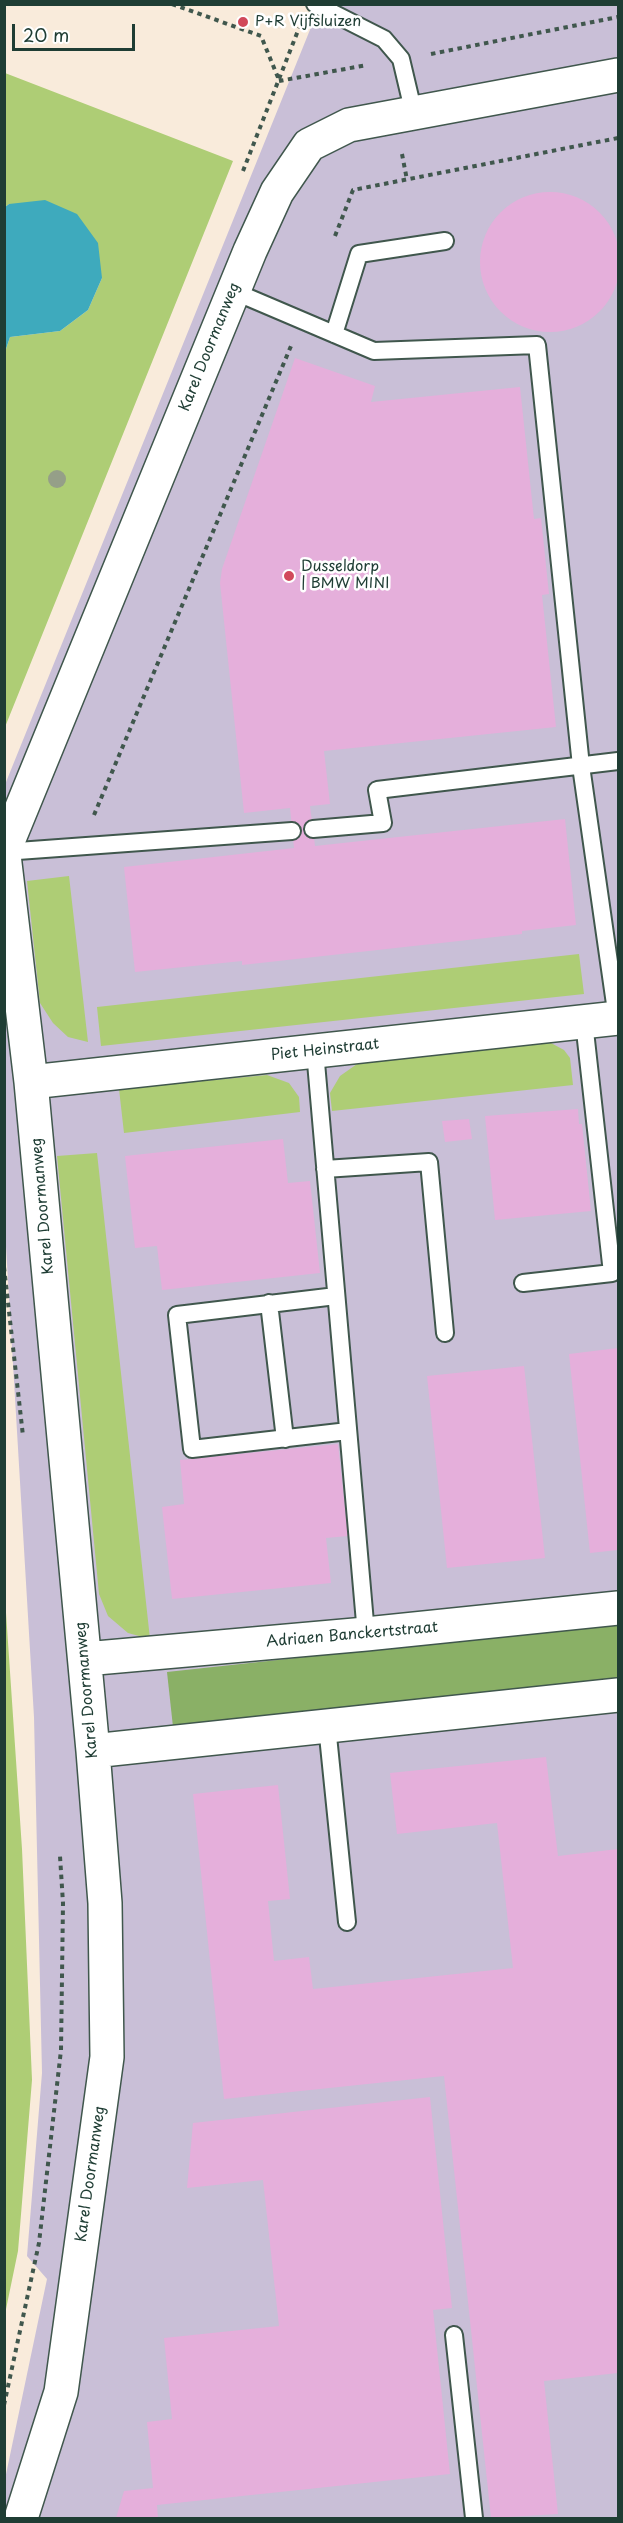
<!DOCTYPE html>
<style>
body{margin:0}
#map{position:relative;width:623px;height:2523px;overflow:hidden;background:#f9ebdb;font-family:"Playpen Sans",sans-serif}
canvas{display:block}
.frame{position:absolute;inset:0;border:6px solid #1f3d34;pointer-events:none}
.scale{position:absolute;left:12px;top:24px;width:123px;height:27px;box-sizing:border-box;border:3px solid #1f3d34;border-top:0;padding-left:8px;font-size:18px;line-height:21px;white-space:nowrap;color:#1f3d34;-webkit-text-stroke:4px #fff;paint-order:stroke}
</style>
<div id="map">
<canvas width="623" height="2523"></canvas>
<div class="frame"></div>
<div class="scale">20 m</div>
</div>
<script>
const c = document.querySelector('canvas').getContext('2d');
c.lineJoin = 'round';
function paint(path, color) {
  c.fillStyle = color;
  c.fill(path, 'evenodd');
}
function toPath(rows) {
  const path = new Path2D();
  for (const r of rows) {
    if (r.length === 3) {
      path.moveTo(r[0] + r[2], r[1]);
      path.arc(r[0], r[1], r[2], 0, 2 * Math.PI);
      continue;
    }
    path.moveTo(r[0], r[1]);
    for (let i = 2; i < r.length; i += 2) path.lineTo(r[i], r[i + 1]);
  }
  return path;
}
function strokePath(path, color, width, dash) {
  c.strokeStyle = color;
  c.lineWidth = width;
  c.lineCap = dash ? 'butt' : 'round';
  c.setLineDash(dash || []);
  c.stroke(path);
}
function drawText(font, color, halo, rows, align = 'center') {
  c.font = font + ' "Playpen Sans",sans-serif';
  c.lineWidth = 5;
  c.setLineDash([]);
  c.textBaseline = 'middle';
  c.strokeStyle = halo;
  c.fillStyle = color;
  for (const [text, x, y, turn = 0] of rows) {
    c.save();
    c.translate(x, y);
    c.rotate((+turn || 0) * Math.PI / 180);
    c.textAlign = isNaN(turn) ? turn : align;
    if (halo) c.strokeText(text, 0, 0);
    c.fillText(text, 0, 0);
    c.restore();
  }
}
paint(toPath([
 [320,5,618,5,618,2518,5,2518,5,2479,47,2279,27,2256,42,2073,34,1717,4,1213,4,787]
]), '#c9bfd7');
paint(toPath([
 [5,73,233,161,5,727,5,352,10,337,60,331,88,310,102,278,9,204,5,207],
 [69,876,88,1042,68,1037,53,1023,40,1003,27,881],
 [579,954,584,994,101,1046,97,1007],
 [551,1043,564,1050,570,1058,573,1085,332,1111,330,1093,340,1076,357,1064],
 [267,1075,289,1083,299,1097,300,1112,124,1133,119,1089],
 [97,1153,150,1639,128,1633,108,1616,99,1594,57,1156],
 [5,1598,22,1849,32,2080,18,2251,5,2314]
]), '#aecd75');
paint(toPath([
 [618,1623,618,1680,173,1727,167,1672]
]), '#8ab066');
paint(toPath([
 [45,200,77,214,98,243,102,278,88,310,60,331,10,337,5,352,5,207,9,204]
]), '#3eaabd');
paint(toPath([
 [550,262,70],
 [295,358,375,386,371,402,520,387,534,519,541,518,549,594,542,595,556,727,324,751,330,804,310,806,315,846,565,819,576,925,522,931,522,934,242,965,242,961,135,972,124,867,294,848,290,808,244,813,220,583,222,569],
 [578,1109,579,1124,582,1124,591,1211,495,1220,485,1116],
 [469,1119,472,1139,445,1142,442,1121],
 [283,1139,288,1183,310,1181,320,1273,162,1290,157,1246,135,1248,125,1156],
 [618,1348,618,1550,590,1553,569,1354],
 [524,1366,545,1558,447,1568,427,1376],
 [338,1444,348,1536,326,1538,331,1583,172,1599,162,1507,184,1504,180,1460],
 [546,1757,558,1856,618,1849,618,2373,544,2381,558,2514,491,2518,444,2076,224,2099,193,1794,278,1785,290,1899,268,1901,274,1961,309,1957,313,1989,513,1968,497,1823,397,1834,390,1773],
 [430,2097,452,2308,433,2310,450,2474,157,2505,158,2518,116,2518,124,2491,153,2488,147,2422,172,2419,164,2338,279,2326,263,2180,187,2188,193,2123]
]), '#e5afdb');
const service = toPath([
 [315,4,384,39,401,59,414,114],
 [233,291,374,351,537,345,581,766,617,1018],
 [334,334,359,254,445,241],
 [313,829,383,823,377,790,618,761],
 [4,852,292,831],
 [315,1051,366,1634],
 [325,1169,429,1162,445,1333],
 [523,1283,612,1273,584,1022],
 [336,1296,177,1315,192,1449,348,1431],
 [269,1303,285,1439],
 [327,1726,347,1922],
 [454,2335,474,2518]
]);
const minor = toPath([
 [4,851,250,251,277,192,309,145,349,125,618,75],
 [4,855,31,1082,93,1751,105,1903,107,2057,61,2392,21,2518],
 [31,1082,618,1018],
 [85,1659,366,1634,618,1608],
 [93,1751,618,1695]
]);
strokePath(service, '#40574d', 20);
strokePath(minor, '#40574d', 36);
strokePath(toPath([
 [172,4,261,36,279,80],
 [431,54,618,17],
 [279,81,367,65],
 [402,154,407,180],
 [243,171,299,28],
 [335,236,353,190,618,138],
 [94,815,291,346],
 [4,1267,23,1436],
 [4,2405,39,2243,61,2050,63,1903,60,1856]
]), '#40574d', 4, [4.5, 4.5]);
strokePath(service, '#fff', 16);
strokePath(minor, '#fff', 33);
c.fillStyle = '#959f88';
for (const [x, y] of [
 [57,479]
]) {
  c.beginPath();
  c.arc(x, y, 9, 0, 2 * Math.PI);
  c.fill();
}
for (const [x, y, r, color] of [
 [243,22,6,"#d1495b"],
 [289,576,6,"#d1495b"]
]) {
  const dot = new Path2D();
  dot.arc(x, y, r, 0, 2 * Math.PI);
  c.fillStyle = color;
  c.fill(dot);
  strokePath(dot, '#fff', 2);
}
drawText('15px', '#1f3d34', '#fff', [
 ["P+R Vijfsluizen",255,22],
 ["Dusseldorp",301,567],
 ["| BMW MINI",301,584]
], 'left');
drawText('15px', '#1f3d34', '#fff', [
 ["Karel Doormanweg",210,347,-68],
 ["Piet Heinstraat",325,1050,-6],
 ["Karel Doormanweg",43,1206,-95],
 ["Adriaen Banckertstraat",352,1635,-5],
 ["Karel Doormanweg",87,1690,-95],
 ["Karel Doormanweg",91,2174,-82]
]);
</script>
